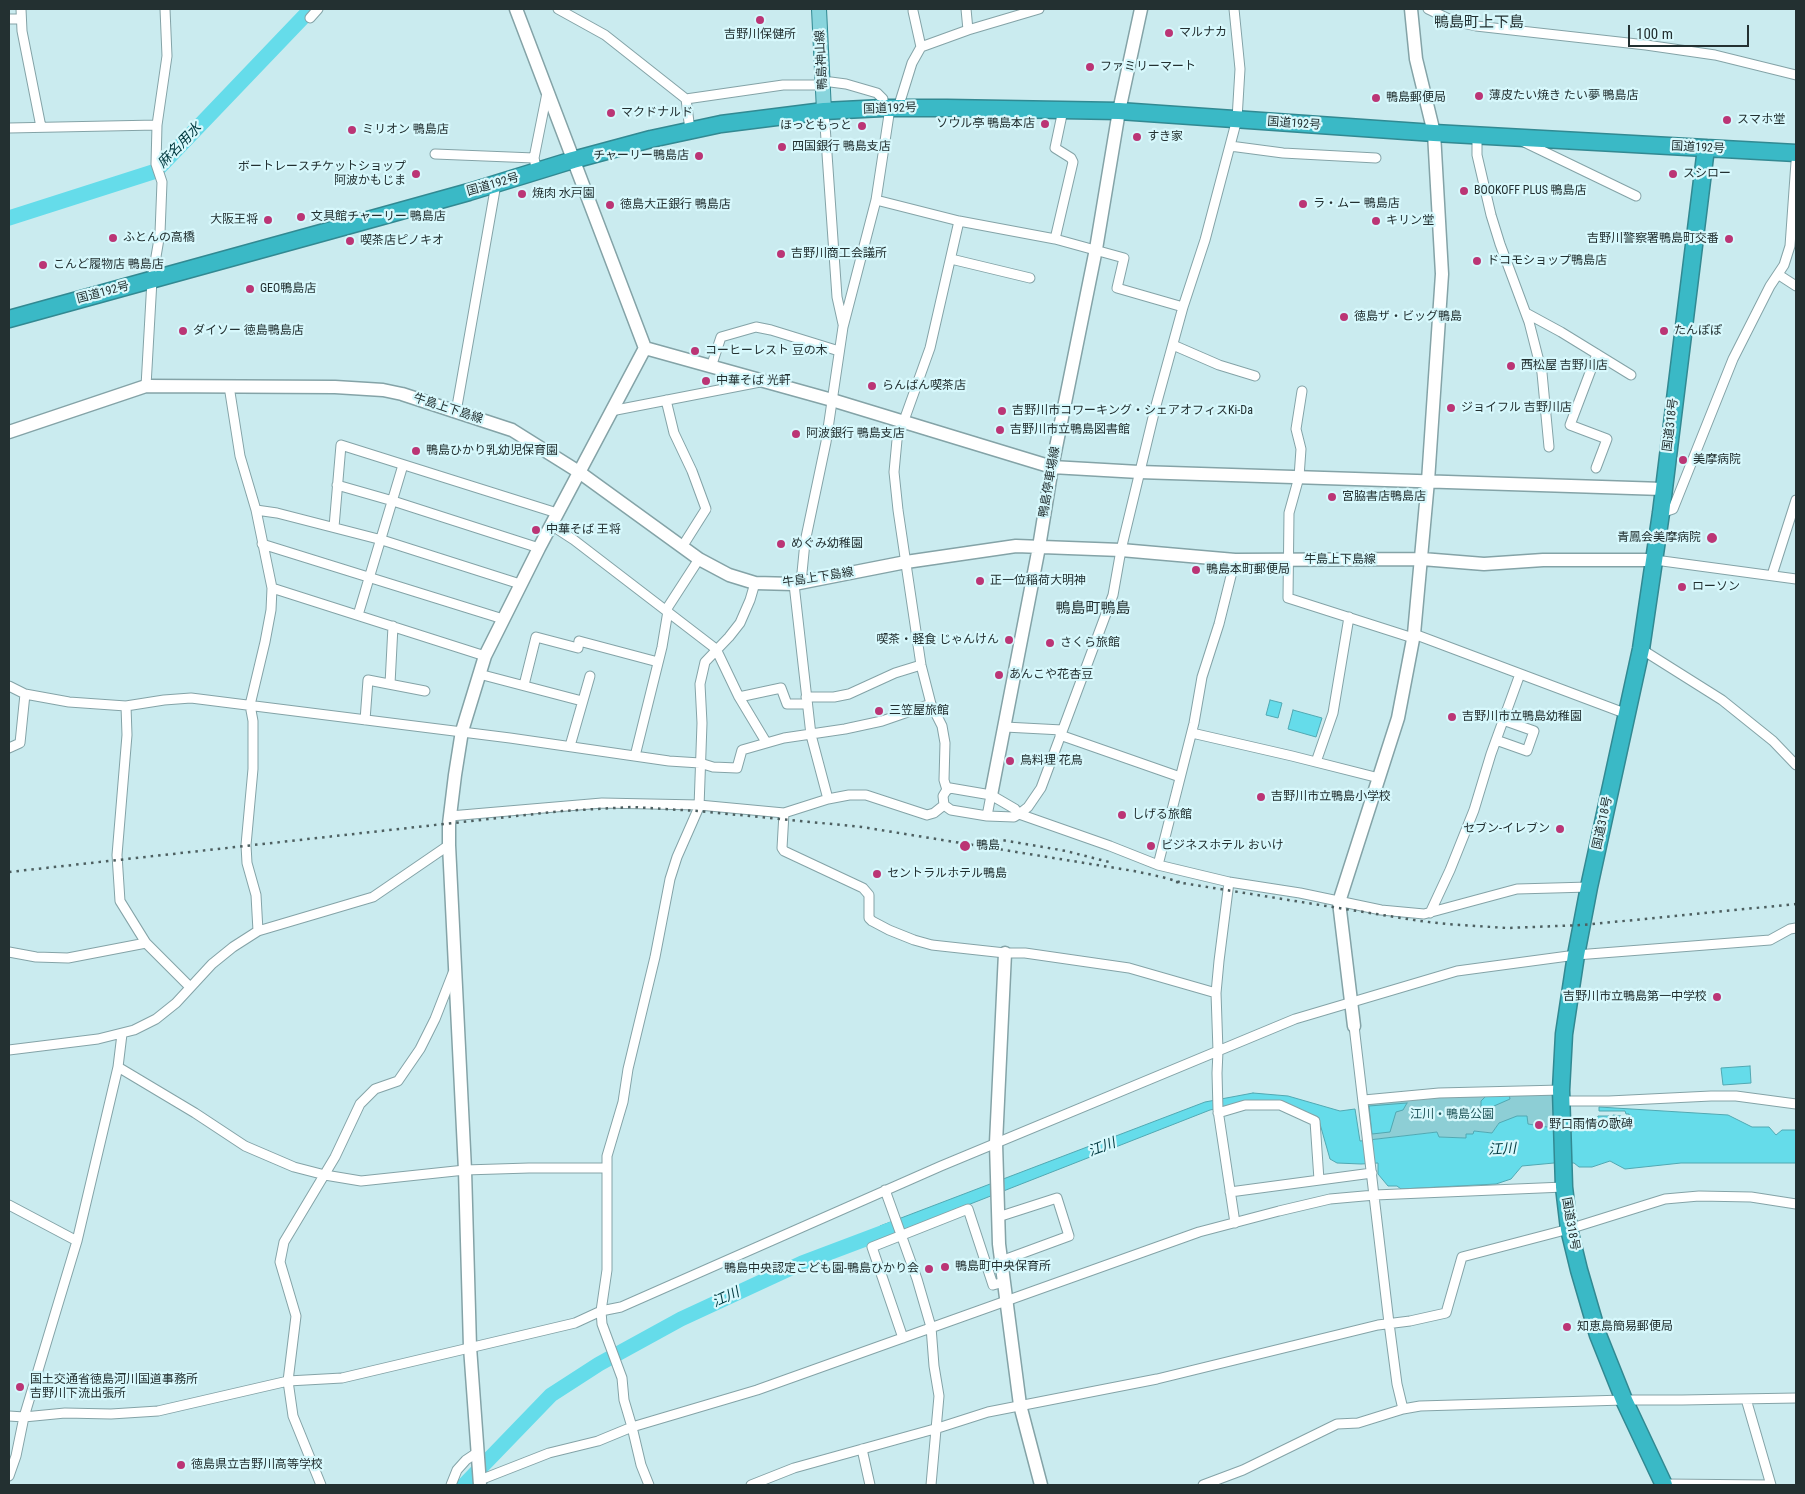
<!DOCTYPE html>
<meta charset="utf-8">
<style>
body{margin:0}
#map{position:relative;width:1805px;height:1494px;overflow:hidden;background:#caebef;font-family:"Roboto Condensed",sans-serif}
canvas{display:block}
.frame{position:absolute;inset:0;border:10px solid #233031;pointer-events:none}
.scale{position:absolute;left:1628px;top:25px;width:121px;height:22px;box-sizing:border-box;border:2px solid #233031;border-top:0;padding-left:6px;font-size:15px;line-height:18px;white-space:nowrap;color:#233031;-webkit-text-stroke:4px #d7f8fc;paint-order:stroke}
</style>
<div id="map">
<canvas width="1805" height="1494"></canvas>
<div class="frame"></div>
<div class="scale">100 m</div>
</div>
<script>
const c = document.querySelector('canvas').getContext('2d');
c.lineJoin = 'round';
function paint(path, color) {
  c.fillStyle = color;
  c.fill(path, 'evenodd');
}
function toPath(rows) {
  const path = new Path2D();
  for (const r of rows) {
    path.moveTo(r[0], r[1]);
    for (let i = 2; i < r.length; i += 2) path.lineTo(r[i], r[i + 1]);
  }
  return path;
}
function strokePath(path, color, width, dash) {
  c.strokeStyle = color;
  c.lineWidth = width;
  c.lineCap = dash ? 'butt' : 'round';
  c.setLineDash(dash || []);
  c.stroke(path);
}
function drawText(font, color, halo, rows, align = 'center') {
  c.font = font + ' "Roboto Condensed","Noto Sans JP",sans-serif';
  c.lineWidth = 4.5;
  c.setLineDash([]);
  c.textBaseline = 'middle';
  c.strokeStyle = halo;
  c.fillStyle = color;
  for (const [text, x, y, turn = 0] of rows) {
    c.save();
    c.translate(x, y);
    c.rotate((+turn || 0) * Math.PI / 180);
    c.textAlign = isNaN(turn) ? turn : align;
    if (halo) c.strokeText(text, 0, 0);
    c.fillText(text, 0, 0);
    c.restore();
  }
}
paint(toPath([
 [1440,1093,1554,1095,1554,1129,1528,1124,1499,1123,1492,1133,1474,1131,1474,1134,1466,1138,1439,1137,1437,1132,1368,1140,1364,1100]
]), '#8dced5');
const water = toPath([
 [1270,700,1282,703,1278,718,1266,715,1270,700],
 [1293,710,1322,718,1316,737,1288,729,1293,710],
 [1750,1066,1751,1083,1723,1085,1721,1068,1750,1066],
 [1253,1093,1288,1096,1340,1111,1355,1109,1360,1141,1437,1132,1439,1137,1466,1138,1466,1134,1473,1134,1474,1131,1492,1133,1499,1123,1517,1116,1527,1116,1528,1124,1572,1131,1580,1127,1580,1120,1597,1120,1598,1116,1609,1116,1609,1119,1613,1119,1613,1115,1621,1116,1621,1119,1629,1118,1629,1114,1626,1114,1625,1111,1599,1111,1599,1107,1728,1115,1752,1127,1769,1127,1776,1135,1782,1130,1796,1130,1796,1163,1681,1163,1625,1169,1610,1161,1592,1167,1579,1167,1574,1163,1554,1163,1522,1166,1511,1179,1496,1184,1401,1189,1397,1186,1388,1186,1378,1174,1378,1163,1361,1164,1337,1163,1330,1159,1318,1117,1277,1101,1249,1101,1210,1110,881,1239,880,1226,1205,1102,1253,1093],
 [1509,1094,1510,1099,1494,1106,1492,1112,1486,1112,1481,1110,1481,1101,1487,1095,1509,1094],
 [1407,1103,1403,1110,1396,1112,1390,1132,1372,1134,1369,1106,1407,1103]
]);
paint(water, '#65dcea');
strokePath(water, '#51a8b2', 1);
strokePath(toPath([
 [9,218,156,171,311,9],
 [464,1485,551,1395,599,1364,681,1319,802,1263,900,1226]
]), '#65dcea', 15);
const street = toPath([
 [21,9,22,31,41,127],
 [558,9,605,35,686,99,690,130],
 [966,9,968,30],
 [1234,9,1240,69,1237,119,1205,240,1183,307,1155,409,1121,550,1113,595,1041,788,1028,807,1019,814,1014,817,987,816,951,810,944,805,943,796,946,791,950,788,991,795,1015,809,1019,814,1110,846,1158,865,1229,882,1300,893,1381,910,1424,914,1517,889,1589,887],
 [1428,9,1453,21,1476,26,1646,45,1715,55,1796,75],
 [913,11,921,47],
 [310,18,318,9],
 [9,19,20,19],
 [823,81,846,84,877,93,883,99,883,108],
 [686,99,783,85,823,85],
 [898,108,912,63,921,47,968,30,1039,9],
 [824,111,837,297,843,324],
 [157,125,167,56,165,9],
 [9,128,157,125,156,164,162,182,160,233,152,280,146,386],
 [1477,135,1477,155,1491,215,1500,244,1529,322,1542,373,1549,447],
 [1524,142,1636,196],
 [1230,146,1283,153,1376,158],
 [435,154,534,158,537,172],
 [534,158,547,93],
 [876,200,959,221,1055,239,1124,258,1117,288,1183,307],
 [1055,239,1073,162,1071,158,1055,148,1063,110],
 [951,259,1030,278],
 [1779,275,1796,286],
 [1526,313,1561,332,1631,375],
 [1173,345,1219,365,1255,376],
 [711,367,721,337,756,327,771,330,839,351],
 [229,386,240,456,256,510,272,588,271,610,265,642,250,705,253,721,253,769,246,845,247,863,256,895,258,931],
 [1302,391,1296,429,1301,449,1299,477,1289,513,1288,598,1413,638],
 [666,400,674,433,692,471,706,509,682,547],
 [611,411,760,382],
 [456,412,496,184],
 [1596,468,1607,439,1570,425,1597,354],
 [337,485,393,501,539,548],
 [256,510,277,513,382,540,520,584],
 [1661,513,1673,509,1733,359,1770,286,1784,265,1790,246,1796,162],
 [551,525,574,540,716,649,739,697,766,742],
 [334,527,341,445,557,513],
 [262,544,503,619],
 [1655,560,1796,579],
 [1772,575,1796,500],
 [801,583,805,542,826,442,843,327,876,200,890,108],
 [794,584,811,735,828,799],
 [272,588,485,656],
 [666,610,699,559],
 [358,615,403,465],
 [1414,634,1627,714],
 [1641,649,1722,700,1773,741,1796,765],
 [479,674,582,701],
 [390,684,393,626],
 [524,685,536,637,578,648,579,641,658,662],
 [9,686,25,694,69,702,126,706,164,700,191,698,510,738,669,761,700,763,713,767,737,768,742,750,784,738,845,729,882,721,931,704],
 [739,697,781,688,787,704,807,704],
 [806,697,834,697,849,694,895,673,921,665],
 [126,706,127,735,117,855,120,901,146,943,190,987],
 [365,720,368,680,425,691],
 [1005,727,1062,730],
 [1192,733,1292,756,1379,778],
 [1060,735,1180,777],
 [1496,740,1527,751,1534,731,1503,720],
 [570,746,590,676],
 [9,748,20,743,25,694],
 [635,756,662,647,668,611],
 [1316,762,1333,713,1349,617],
 [947,790,944,780,945,743,942,726,931,704,921,665,898,510,894,472,897,440,930,348,959,221],
 [944,805,934,813,927,815,866,795,849,795,828,799,784,813,782,848,784,851,863,888,869,895,869,918,872,921,889,930,914,940,932,945,1005,953,1025,953,1129,968,1216,993],
 [450,816,602,803,699,805,784,813],
 [987,816,991,795],
 [1158,865,1194,723,1202,677,1219,624,1235,560],
 [1229,882,1219,961,1216,993,1218,1051,1217,1073,1218,1110,1235,1223],
 [1430,913,1450,870,1474,810,1491,754,1520,674],
 [9,952,36,957,68,958,146,943],
 [1354,1026,1389,1323,1397,1384,1403,1409],
 [9,1050,98,1039,134,1030,156,1019,176,1003,212,964,233,947,258,931,373,897,449,845],
 [118,1067,195,1113,245,1146,294,1167,325,1175,361,1181,465,1170,529,1168,607,1168],
 [1364,1100,1439,1093,1561,1090],
 [1561,1101,1609,1101,1711,1096,1736,1096,1796,1104],
 [1218,1113,1245,1105,1280,1105,1315,1121,1319,1180],
 [885,1190,917,1279,931,1327,934,1366,939,1396,931,1485],
 [1230,1192,1372,1173],
 [9,1205,77,1241],
 [998,1217,1057,1198,1069,1236,1001,1261],
 [903,1338,872,1247,968,1209,993,1285,1004,1282],
 [1746,1399,1771,1485],
 [9,1416,24,1417,65,1413,111,1414,158,1411,288,1381,342,1378,575,1323,601,1311,621,1307,941,1166,1295,1019,1457,971,1576,955,1770,940,1790,929,1796,928],
 [862,1449,870,1485],
 [9,1476,16,1456,24,1417,77,1241,118,1067,122,1034],
 [480,1480,549,1453,598,1441,632,1427,757,1390,1199,1232,1279,1211,1330,1199,1375,1195,1564,1187],
 [1664,1484,1771,1485],
 [321,1485,293,1416,288,1381,296,1316,280,1262,284,1242,335,1157,360,1104,375,1089,398,1081,420,1049,435,1019,453,973],
 [451,1485,457,1470,466,1460,478,1452],
 [649,1485,641,1465,632,1427,624,1400,622,1378,602,1324,601,1311,607,1270,607,1156,623,1102,628,1069,655,957,670,879,677,857,699,807,702,723,700,684,705,662,729,637,740,623,750,600,755,583],
 [751,1485,794,1468,938,1428,988,1412,1157,1379,1378,1325,1410,1321,1446,1313,1462,1257,1569,1229,1665,1199,1699,1196,1751,1197,1796,1204],
 [1203,1485,1243,1470,1337,1424,1358,1423,1403,1409,1420,1406,1624,1400,1682,1400,1796,1398]
]);
const secondary = toPath([
 [645,348,832,400,1052,467,1139,472,1663,489],
 [9,432,146,386,335,387,383,390,402,394,512,430,579,472,699,559,729,575,755,583,794,584,906,562,1016,546,1121,550,1235,560,1422,559,1484,564,1543,560,1655,560],
 [991,795,1039,547,1052,467,1096,249,1119,111,1141,9],
 [1005,953,996,1143,999,1244,1020,1405,1041,1485],
 [1354,1026,1339,902,1398,718,1414,634,1428,481,1442,274,1434,133,1416,59,1411,9],
 [480,1485,470,1347,465,1170,449,845,449,824,455,775,462,731,485,656,539,548,645,348,516,9]
]);
const primary = toPath([
 [819,9,824,111]
]);
const highway = toPath([
 [9,319,332,230,469,192,573,160,651,139,721,124,824,111,883,108,947,108,1119,111,1434,133,1796,153],
 [1664,1485,1624,1400,1598,1335,1579,1270,1569,1229,1564,1187,1561,1090,1564,1034,1576,955,1589,887,1641,649,1661,513,1706,148]
]);
strokePath(street, '#84a3a7', 11);
strokePath(secondary, '#84a3a7', 15);
strokePath(primary, '#328992', 16);
strokePath(highway, '#328992', 19);
strokePath(street, '#fff', 9);
strokePath(secondary, '#fff', 12);
strokePath(primary, '#89d5dd', 14);
strokePath(highway, '#3ab9c6', 16);
strokePath(toPath([
 [996,839,1066,851,1109,862],
 [9,872,562,811,632,807,698,811,862,827,1134,871,1162,877,1183,883],
 [1176,882,1420,921,1447,924,1507,928,1583,925,1796,904]
]), '#4d5f60', 2.5, [2.5, 5]);
for (const [x, y, r, color] of [
 [760,20,5,"#bb3575"],
 [1169,33,5,"#bb3575"],
 [1090,67,5,"#bb3575"],
 [1479,96,5,"#bb3575"],
 [1376,98,5,"#bb3575"],
 [611,113,5,"#bb3575"],
 [1727,120,5,"#bb3575"],
 [1045,124,5,"#bb3575"],
 [862,126,5,"#bb3575"],
 [352,130,5,"#bb3575"],
 [1137,137,5,"#bb3575"],
 [782,147,5,"#bb3575"],
 [699,156,5,"#bb3575"],
 [416,174,5,"#bb3575"],
 [1673,174,5,"#bb3575"],
 [1464,191,5,"#bb3575"],
 [522,194,5,"#bb3575"],
 [1303,204,5,"#bb3575"],
 [610,205,5,"#bb3575"],
 [301,217,5,"#bb3575"],
 [268,220,5,"#bb3575"],
 [1376,221,5,"#bb3575"],
 [113,238,5,"#bb3575"],
 [1729,239,5,"#bb3575"],
 [350,241,5,"#bb3575"],
 [781,254,5,"#bb3575"],
 [1477,261,5,"#bb3575"],
 [43,265,5,"#bb3575"],
 [250,289,5,"#bb3575"],
 [1344,317,5,"#bb3575"],
 [183,331,5,"#bb3575"],
 [1664,331,5,"#bb3575"],
 [695,351,5,"#bb3575"],
 [1511,366,5,"#bb3575"],
 [706,381,5,"#bb3575"],
 [872,386,5,"#bb3575"],
 [1451,408,5,"#bb3575"],
 [1002,411,5,"#bb3575"],
 [1000,430,5,"#bb3575"],
 [796,434,5,"#bb3575"],
 [416,451,5,"#bb3575"],
 [1683,460,5,"#bb3575"],
 [1332,497,5,"#bb3575"],
 [536,530,5,"#bb3575"],
 [1712,538,6,"#bb3575"],
 [781,544,5,"#bb3575"],
 [1196,570,5,"#bb3575"],
 [980,581,5,"#bb3575"],
 [1682,587,5,"#bb3575"],
 [1009,640,5,"#bb3575"],
 [1050,643,5,"#bb3575"],
 [999,675,5,"#bb3575"],
 [879,711,5,"#bb3575"],
 [1452,717,5,"#bb3575"],
 [1010,761,5,"#bb3575"],
 [1261,797,5,"#bb3575"],
 [1122,815,5,"#bb3575"],
 [1560,829,5,"#bb3575"],
 [965,846,6,"#bb3575"],
 [1151,846,5,"#bb3575"],
 [877,874,5,"#bb3575"],
 [1717,997,5,"#bb3575"],
 [1539,1125,5,"#bb3575"],
 [945,1267,5,"#bb3575"],
 [929,1269,5,"#bb3575"],
 [1567,1327,5,"#bb3575"],
 [20,1387,5,"#bb3575"],
 [181,1465,5,"#bb3575"]
]) {
  const dot = new Path2D();
  dot.arc(x, y, r, 0, 2 * Math.PI);
  c.fillStyle = color;
  c.fill(dot);
  strokePath(dot, '#d7f8fc', 2);
}
drawText('12px', '#233031', '#d7f8fc', [
 ["マルナカ",1179,33],
 ["吉野川保健所",760,35,"center"],
 ["ファミリーマート",1100,67],
 ["薄皮たい焼き たい夢 鴨島店",1489,96],
 ["鴨島郵便局",1386,98],
 ["マクドナルド",621,113],
 ["スマホ堂",1737,120],
 ["ソウル亭 鴨島本店",1035,124,"right"],
 ["ほっともっと",852,126,"right"],
 ["ミリオン 鴨島店",362,130],
 ["すき家",1147,137],
 ["四国銀行 鴨島支店",792,147],
 ["チャーリー鴨島店",689,156,"right"],
 ["ボートレースチケットショップ",406,167,"right"],
 ["阿波かもじま",406,181,"right"],
 ["スシロー",1683,174],
 ["BOOKOFF PLUS 鴨島店",1474,191],
 ["焼肉 水戸園",532,194],
 ["ラ・ムー 鴨島店",1313,204],
 ["徳島大正銀行 鴨島店",620,205],
 ["文具館チャーリー 鴨島店",311,217],
 ["大阪王将",258,220,"right"],
 ["キリン堂",1386,221],
 ["ふとんの高橋",123,238],
 ["吉野川警察署鴨島町交番",1719,239,"right"],
 ["喫茶店ピノキオ",360,241],
 ["吉野川商工会議所",791,254],
 ["ドコモショップ鴨島店",1487,261],
 ["こんど履物店 鴨島店",53,265],
 ["GEO鴨島店",260,289],
 ["徳島ザ・ビッグ鴨島",1354,317],
 ["ダイソー 徳島鴨島店",193,331],
 ["たんぽぽ",1674,331],
 ["コーヒーレスト 豆の木",705,351],
 ["西松屋 吉野川店",1521,366],
 ["中華そば 光軒",716,381],
 ["らんばん喫茶店",882,386],
 ["ジョイフル 吉野川店",1461,408],
 ["吉野川市コワーキング・シェアオフィスKi-Da",1012,411],
 ["吉野川市立鴨島図書館",1010,430],
 ["阿波銀行 鴨島支店",806,434],
 ["鴨島ひかり乳幼児保育園",426,451],
 ["美摩病院",1693,460],
 ["宮脇書店鴨島店",1342,497],
 ["中華そば 王将",546,530],
 ["青鳳会美摩病院",1701,538,"right"],
 ["めぐみ幼稚園",791,544],
 ["鴨島本町郵便局",1206,570],
 ["正一位稲荷大明神",990,581],
 ["ローソン",1692,587],
 ["喫茶・軽食 じゃんけん",999,640,"right"],
 ["さくら旅館",1060,643],
 ["あんこや花杏豆",1009,675],
 ["三笠屋旅館",889,711],
 ["吉野川市立鴨島幼稚園",1462,717],
 ["鳥料理 花鳥",1020,761],
 ["吉野川市立鴨島小学校",1271,797],
 ["しげる旅館",1132,815],
 ["セブン-イレブン",1550,829,"right"],
 ["鴨島",976,846],
 ["ビジネスホテル おいけ",1161,846],
 ["セントラルホテル鴨島",887,874],
 ["吉野川市立鴨島第一中学校",1707,997,"right"],
 ["野口雨情の歌碑",1549,1125],
 ["鴨島町中央保育所",955,1267],
 ["鴨島中央認定こども園-鴨島ひかり会",919,1269,"right"],
 ["知恵島簡易郵便局",1577,1327],
 ["国土交通省徳島河川国道事務所",30,1380],
 ["吉野川下流出張所",30,1394],
 ["徳島県立吉野川高等学校",191,1465]
], 'left');
drawText('12px', '#233031', '#d7f8fc', [
 ["鴨島神山線",822,60,-93],
 ["国道192号",890,109,-2],
 ["国道192号",1294,124,4],
 ["国道192号",1698,148,3],
 ["国道192号",493,185,-16],
 ["国道192号",103,293,-15],
 ["牛島上下島線",448,409,18],
 ["国道318号",1671,425,-83],
 ["鴨島停車場線",1050,482,-80],
 ["牛島上下島線",1340,560],
 ["牛島上下島線",818,578,-9],
 ["国道318号",1603,823,-78],
 ["国道318号",1570,1224,80]
]);
drawText('12px', '#23575c', '#d7f8fc', [
 ["江川・鴨島公園",1452,1115]
]);
drawText('italic 14px', '#00393f', '#d7f8fc', [
 ["麻名用水",180,146,-46],
 ["江川",1102,1148,-21],
 ["江川",1502,1150,-3],
 ["江川",726,1298,-25]
]);
drawText('15px', '#233031', '#d7f8fc', [
 ["鴨島町上下島",1479,23],
 ["鴨島町鴨島",1093,609]
]);
</script>
